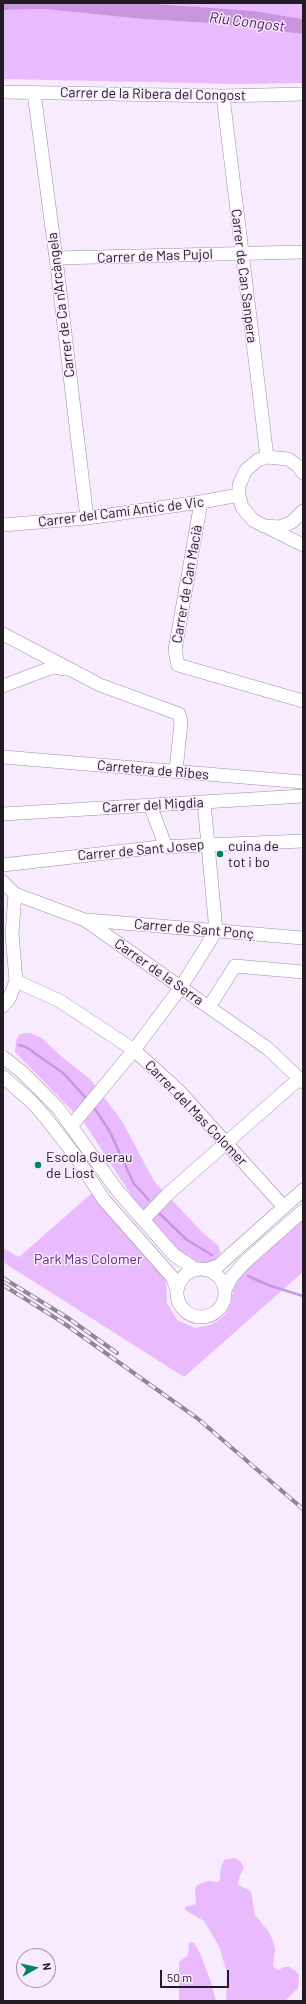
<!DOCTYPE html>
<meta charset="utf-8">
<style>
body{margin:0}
#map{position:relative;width:306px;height:2004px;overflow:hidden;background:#f9ebff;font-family:Barlow,sans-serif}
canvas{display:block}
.frame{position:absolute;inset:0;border:4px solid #211c23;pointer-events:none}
.north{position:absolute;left:16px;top:1948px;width:40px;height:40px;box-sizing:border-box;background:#f9ebff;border:1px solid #a398a7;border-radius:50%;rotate:82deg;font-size:11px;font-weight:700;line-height:16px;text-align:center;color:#211c23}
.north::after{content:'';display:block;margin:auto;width:14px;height:18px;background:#008264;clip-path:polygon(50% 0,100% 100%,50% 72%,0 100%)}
.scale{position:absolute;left:160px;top:1970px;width:69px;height:18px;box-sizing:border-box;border:2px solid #211c23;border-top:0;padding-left:5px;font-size:12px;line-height:14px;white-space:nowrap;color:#211c23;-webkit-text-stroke:3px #f9ebff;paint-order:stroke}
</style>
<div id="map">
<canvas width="306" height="2004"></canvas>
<div class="frame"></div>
<div class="north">N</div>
<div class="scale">50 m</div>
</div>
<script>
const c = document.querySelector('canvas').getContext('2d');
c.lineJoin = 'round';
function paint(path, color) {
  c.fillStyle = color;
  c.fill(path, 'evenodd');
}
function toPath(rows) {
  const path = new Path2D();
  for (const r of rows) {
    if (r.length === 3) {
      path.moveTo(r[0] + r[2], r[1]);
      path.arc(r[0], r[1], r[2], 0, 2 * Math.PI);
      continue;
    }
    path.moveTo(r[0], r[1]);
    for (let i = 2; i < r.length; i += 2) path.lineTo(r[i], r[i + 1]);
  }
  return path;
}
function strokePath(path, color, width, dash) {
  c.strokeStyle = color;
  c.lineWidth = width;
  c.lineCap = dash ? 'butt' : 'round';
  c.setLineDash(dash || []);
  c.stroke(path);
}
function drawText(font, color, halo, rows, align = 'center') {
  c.font = font + ' Barlow,sans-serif';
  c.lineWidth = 3;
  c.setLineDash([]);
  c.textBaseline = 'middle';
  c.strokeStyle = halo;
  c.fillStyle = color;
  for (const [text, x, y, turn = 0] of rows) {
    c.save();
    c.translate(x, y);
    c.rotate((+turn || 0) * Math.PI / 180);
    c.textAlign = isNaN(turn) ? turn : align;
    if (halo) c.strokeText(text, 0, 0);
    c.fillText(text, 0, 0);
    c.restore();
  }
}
paint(toPath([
 [142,3,303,3,303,19,259,12],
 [44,9,142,19,208,23,303,34,303,83,236,84,3,79,3,10],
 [24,1033,30,1033,42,1038,62,1057,90,1079,122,1121,154,1181,204,1234,219,1246,220,1253,215,1260,202,1264,183,1257,135,1201,85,1124,15,1052,16,1040,19,1035],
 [92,1193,163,1275,166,1283,167,1303,177,1320,195,1328,211,1325,225,1315,231,1303,233,1290,240,1276,303,1220,303,1272,184,1377,3,1262,3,1248,19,1257],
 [235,1858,240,1861,244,1867,239,1878,238,1885,251,1891,255,1915,269,1932,273,1941,275,1949,273,1966,276,1969,279,1970,284,1967,289,1967,296,1971,299,1975,298,1988,285,2001,226,2001,227,1973,219,1946,204,1921,185,1910,185,1907,196,1904,195,1890,197,1885,208,1881,218,1882,220,1880,221,1867,224,1860],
 [189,1942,194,1943,200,1953,211,1982,216,2001,179,2001,179,1962,188,1955]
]), '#e9bafd');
paint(toPath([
 [3,3,142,3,254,11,303,19,303,34,208,23,142,19,44,9,3,10]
]), '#c996de');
strokePath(toPath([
 [19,1045,26,1047,63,1073,86,1098],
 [95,1109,110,1132,134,1184,149,1200],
 [160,1214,187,1240,212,1255],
 [248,1276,268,1285,303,1296]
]), '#c996de', 2.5);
const minor = toPath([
 [3,92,223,96,303,94],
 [34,93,56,258,87,518],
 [223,96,267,457],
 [56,258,303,252],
 [303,473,298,466,288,459,267,457,258,460,246,470,239,485,239,495,242,507,253,520,264,526,280,527,292,522,303,511],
 [201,502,175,650,178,665,303,701],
 [3,525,87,518,201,502,239,495],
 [267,527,303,545],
 [3,634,100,685,179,714,181,722,176,771],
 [3,686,53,667,66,669],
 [3,757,303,782],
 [150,805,166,847],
 [3,814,303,796],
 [3,865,159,847,303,841],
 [3,882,15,894,85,920,267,1048,303,1082],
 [87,920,303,938],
 [16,981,60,1001,134,1050,179,1091,284,1207],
 [3,1006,9,999,16,981,12,934,15,894],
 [209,1007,235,966,303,972],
 [3,1057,22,1072,58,1108,117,1190,174,1255,197,1270],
 [3,1077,32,1102,45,1117,74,1154,104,1200,173,1278,177,1291],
 [72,1125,134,1050,181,987,216,931,204,802],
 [143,1220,169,1193,300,1078],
 [201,1293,24],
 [205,1270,218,1266,303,1190],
 [225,1290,231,1278,245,1262,303,1211]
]);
strokePath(minor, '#9c8fa1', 14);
strokePath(minor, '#fff', 13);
const rail = toPath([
 [3,1278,68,1318,117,1353],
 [3,1285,62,1322,197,1418,303,1509]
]);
strokePath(rail, '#908694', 4);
strokePath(rail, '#f9ebff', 2.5, [8]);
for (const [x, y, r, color] of [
 [220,854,4,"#008264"],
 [38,1165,4,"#008264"]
]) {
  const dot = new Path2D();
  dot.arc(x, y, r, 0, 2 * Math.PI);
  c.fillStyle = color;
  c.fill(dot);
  strokePath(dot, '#f9ebff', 1.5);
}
drawText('14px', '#211c23', '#f9ebff', [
 ["Carrer de la Ribera del Congost",153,94,1],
 ["Carrer de Mas Pujol",155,256,-2],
 ["Carrer de Can Sanpera",244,276,83],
 ["Carrer de Ca n'Arcàngela",61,305,-97],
 ["Carrer del Camí Antic de Vic",121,512,-7],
 ["Carrer de Can Macià",187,584,-80],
 ["Carretera de Ribes",153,770,5],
 ["Carrer del Migdia",153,805,-3],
 ["Carrer de Sant Josep",141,850,-5],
 ["Carrer de Sant Ponç",194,929,5],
 ["Carrer de la Serra",159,972,35],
 ["Carrer del Mas Colomer",196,1113,46]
]);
drawText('14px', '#211c23', '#f9ebff', [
 ["cuina de",228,846],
 ["tot i bo",228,862],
 ["Escola Guerau",46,1157],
 ["de Liost",46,1173]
], 'left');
drawText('14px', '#632579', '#f9ebff', [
 ["Park Mas Colomer",88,1259]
]);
drawText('italic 15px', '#531268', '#f9ebff', [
 ["Riu Congost",247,22,7]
]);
</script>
